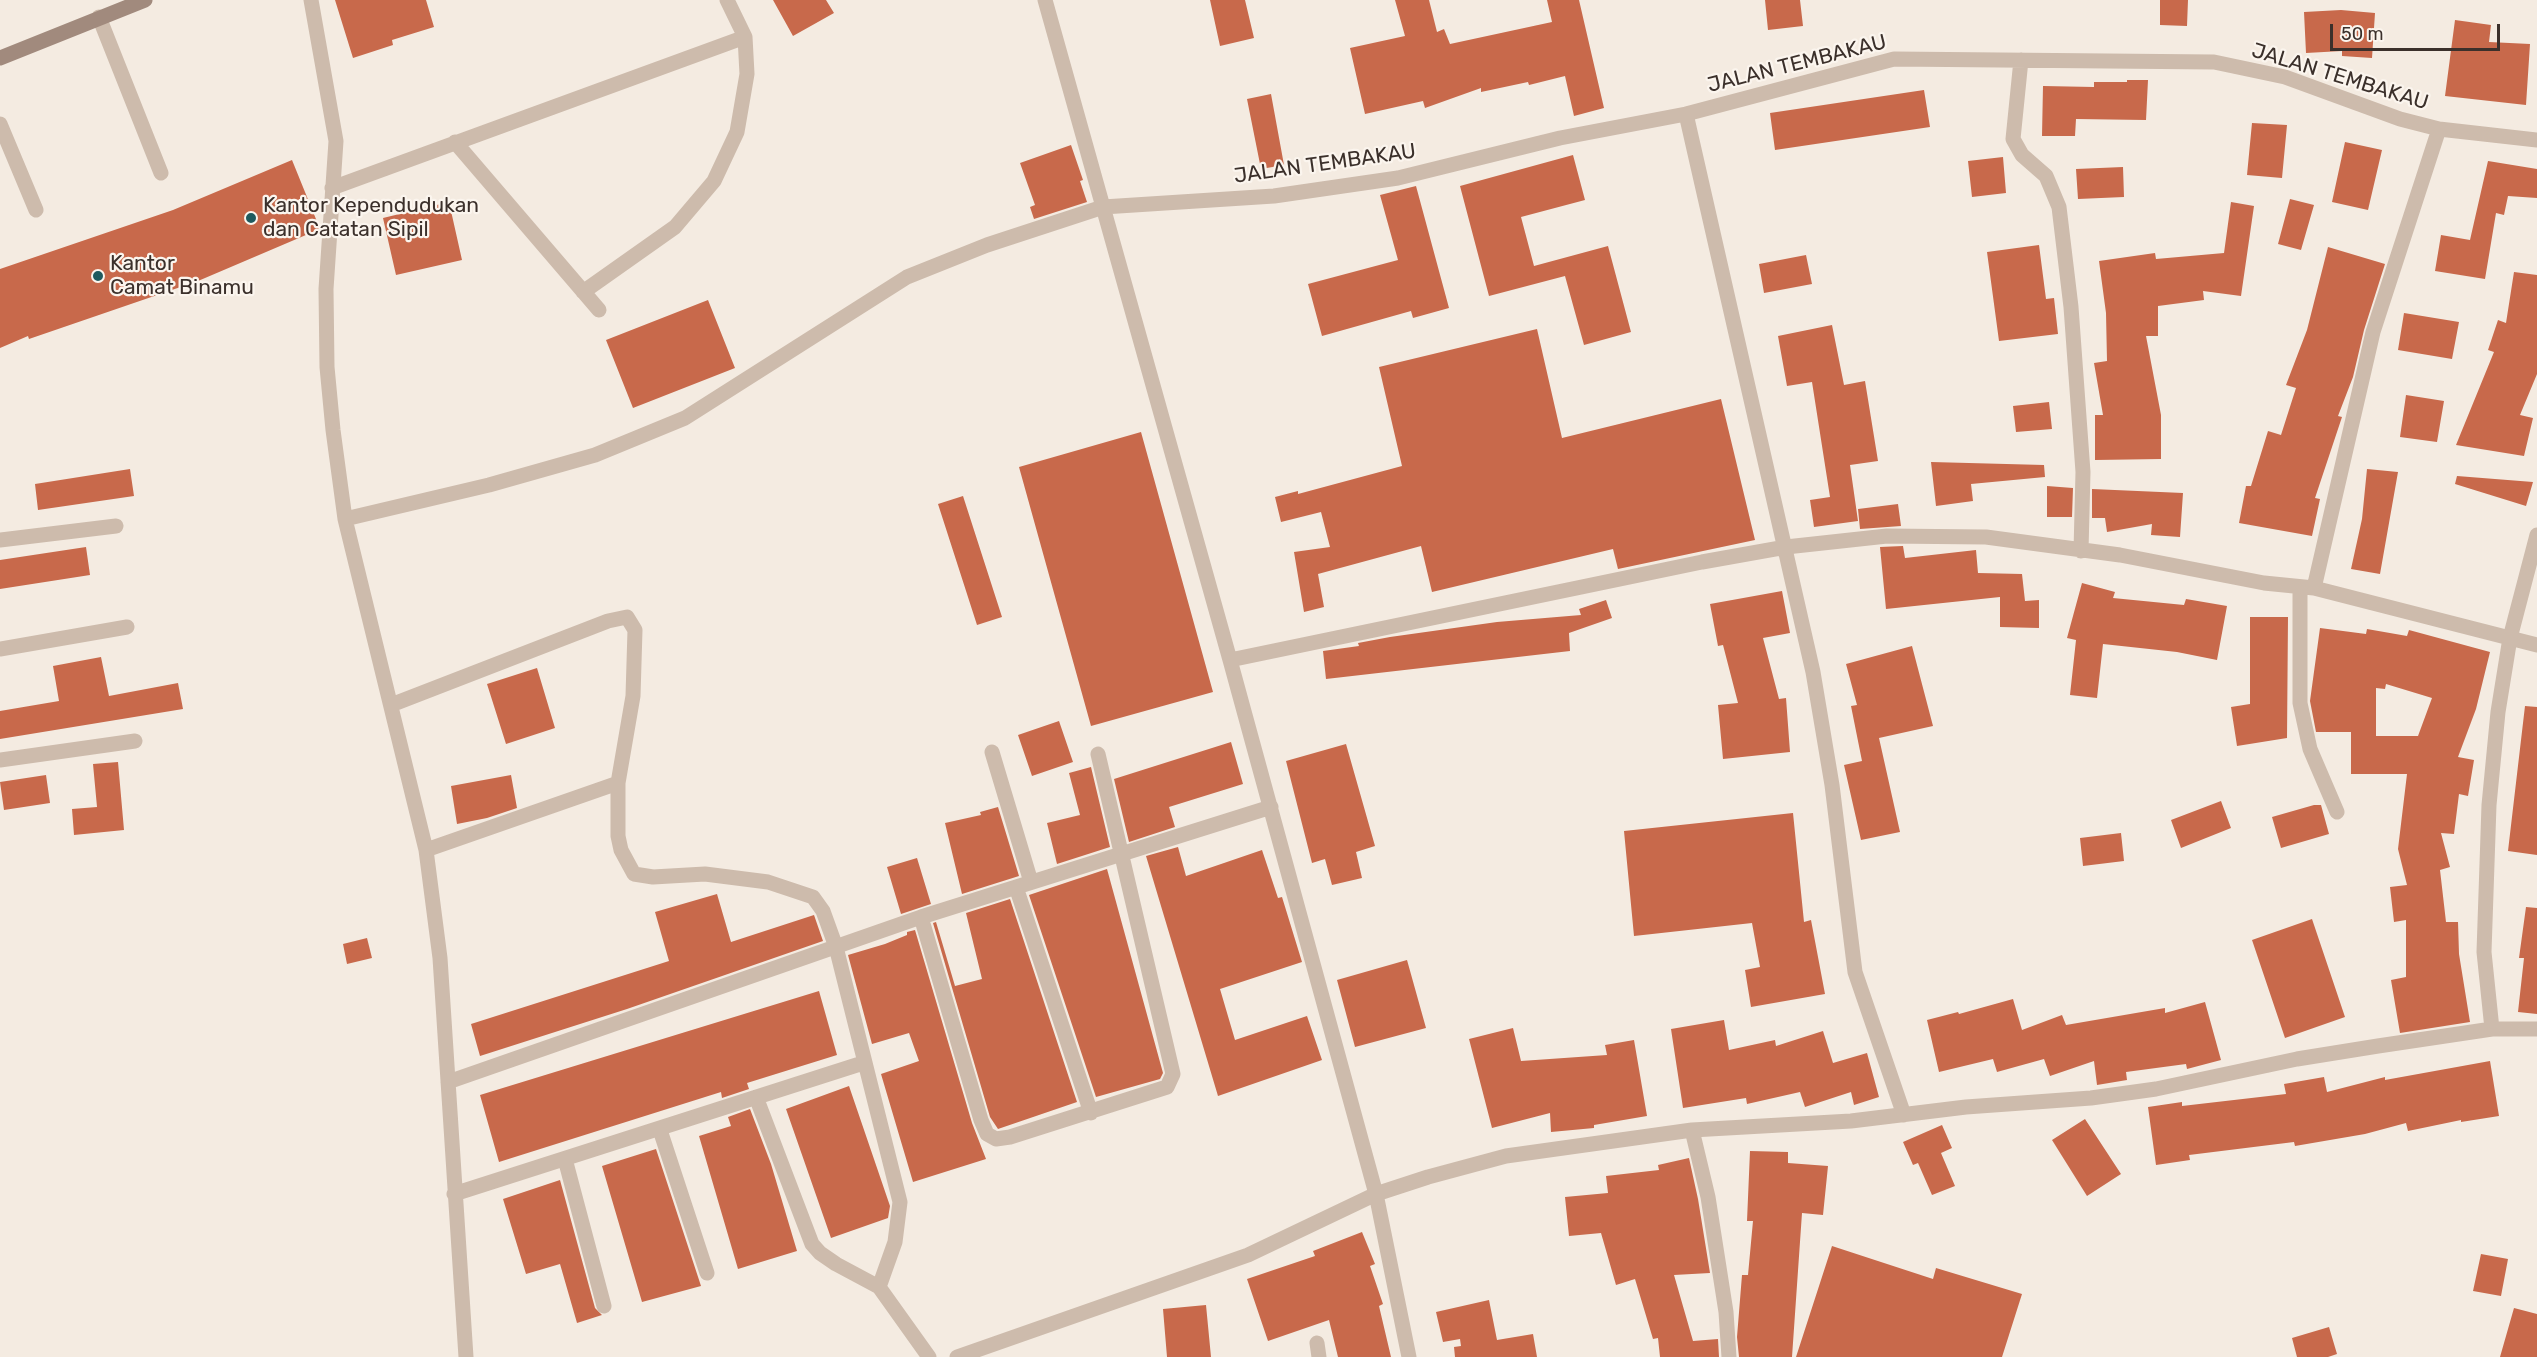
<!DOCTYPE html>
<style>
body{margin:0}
#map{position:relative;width:2537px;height:1357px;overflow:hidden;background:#f4ebe1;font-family:Rubik,sans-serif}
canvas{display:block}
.scale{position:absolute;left:2330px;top:24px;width:170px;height:27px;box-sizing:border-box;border:3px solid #3b302b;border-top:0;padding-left:8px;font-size:18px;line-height:21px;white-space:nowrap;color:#3b302b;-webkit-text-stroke:4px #fbf5ee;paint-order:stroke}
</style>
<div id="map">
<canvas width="2537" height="1357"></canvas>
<div class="scale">50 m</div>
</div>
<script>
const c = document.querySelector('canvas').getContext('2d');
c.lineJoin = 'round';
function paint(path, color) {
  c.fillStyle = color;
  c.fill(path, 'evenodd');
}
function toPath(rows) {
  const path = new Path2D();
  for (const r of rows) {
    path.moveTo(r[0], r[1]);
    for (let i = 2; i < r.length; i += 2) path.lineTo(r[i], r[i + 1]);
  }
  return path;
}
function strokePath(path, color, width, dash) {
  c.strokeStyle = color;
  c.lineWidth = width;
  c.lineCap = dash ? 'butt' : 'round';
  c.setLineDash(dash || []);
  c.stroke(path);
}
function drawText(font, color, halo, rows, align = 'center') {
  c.font = font + ' Rubik,sans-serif';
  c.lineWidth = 4.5;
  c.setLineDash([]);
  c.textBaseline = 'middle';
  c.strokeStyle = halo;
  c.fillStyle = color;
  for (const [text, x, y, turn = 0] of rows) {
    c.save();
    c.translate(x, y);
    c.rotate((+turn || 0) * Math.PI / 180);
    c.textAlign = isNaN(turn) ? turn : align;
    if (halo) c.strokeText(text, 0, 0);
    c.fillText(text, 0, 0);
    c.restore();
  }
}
paint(toPath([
 [335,0,426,0,434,27,392,40,393,45,353,58],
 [773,0,826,0,834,13,793,36],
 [1210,0,1245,0,1254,38,1220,46],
 [1395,0,1429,0,1437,32,1444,29,1450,44,1552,22,1547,0,1579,0,1604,108,1574,116,1565,76,1529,85,1528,82,1481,92,1481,88,1425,108,1423,101,1365,114,1350,48,1405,36],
 [1765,0,1800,0,1803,26,1768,30],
 [2160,0,2188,0,2187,26,2160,25],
 [2341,10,2375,13,2372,58,2342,56,2342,51,2306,53,2304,12],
 [2455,20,2491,25,2489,42,2530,44,2526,105,2445,96],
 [2127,80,2148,80,2146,120,2076,119,2075,136,2042,136,2043,86,2094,87,2094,82,2127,82],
 [1924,90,1930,127,1775,150,1770,113],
 [1271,94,1284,165,1261,169,1247,99],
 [2252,123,2287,125,2282,178,2247,175],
 [2345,142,2382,150,2368,210,2332,202],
 [1071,145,1083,180,1080,181,1087,202,1034,219,1030,207,1035,205,1020,163],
 [1573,155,1585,200,1521,217,1534,266,1608,246,1631,332,1584,345,1565,276,1489,296,1460,186],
 [2003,157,2006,193,1972,197,1968,161],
 [292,160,320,229,198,281,29,339,28,336,0,348,0,269,173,210],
 [2488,161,2537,169,2537,198,2508,196,2504,215,2496,213,2485,279,2435,271,2441,235,2470,240],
 [2123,167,2124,197,2078,199,2076,169],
 [1416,186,1449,308,1413,318,1411,311,1322,336,1308,284,1398,260,1380,195],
 [2290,199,2314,205,2301,250,2278,244],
 [449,202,462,260,396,275,383,218],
 [2231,202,2254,206,2241,296,2203,291,2204,300,2158,306,2158,336,2146,336,2161,415,2161,459,2095,460,2095,415,2103,415,2094,363,2107,361,2106,313,2099,261,2155,253,2156,259,2224,253],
 [2039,245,2046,299,2054,298,2058,334,1999,341,1987,252],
 [2328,247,2385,264,2364,330,2353,377,2338,416,2342,417,2315,498,2320,499,2312,536,2239,523,2246,486,2251,486,2268,431,2281,435,2296,388,2286,385,2307,330],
 [1806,255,1812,284,1764,293,1759,264],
 [2514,272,2537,275,2537,374,2520,415,2533,418,2524,456,2456,445,2494,352,2488,350,2498,320,2506,323],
 [708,300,735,368,633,408,606,340],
 [2404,313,2459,322,2452,359,2398,350],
 [1832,325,1844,385,1865,381,1878,461,1850,465,1858,521,1814,527,1810,500,1830,497,1812,382,1787,386,1778,336],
 [1537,329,1562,438,1721,399,1755,540,1618,569,1613,549,1432,592,1421,546,1318,574,1324,607,1304,612,1294,552,1330,547,1321,512,1281,522,1275,497,1298,491,1298,494,1402,466,1379,367],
 [2406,395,2444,401,2437,442,2400,437],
 [2049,402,2052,429,2016,432,2013,406],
 [1141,432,1213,692,1091,726,1019,467],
 [1931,462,2044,465,2045,477,1971,484,1973,501,1936,506],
 [130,469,134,496,38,510,35,484],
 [2367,469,2398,472,2380,574,2351,569,2362,519],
 [2457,476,2533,482,2526,506,2455,484],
 [2047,486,2073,488,2072,517,2047,517],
 [2092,489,2183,493,2180,537,2151,535,2152,524,2107,532,2105,518,2092,518],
 [963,496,1002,617,977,625,938,504],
 [1898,504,1901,526,1860,529,1858,509],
 [1903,546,1905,558,1976,550,1978,573,2022,574,2025,601,2039,600,2039,628,2000,627,2000,597,1886,609,1880,547],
 [86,547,90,575,0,589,0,560],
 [2082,583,2115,592,2113,598,2184,605,2186,599,2227,606,2217,660,2177,652,2103,644,2097,698,2070,695,2076,640,2067,638],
 [1782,591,1790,633,1763,638,1779,699,1786,698,1790,752,1723,759,1718,705,1738,703,1723,645,1718,646,1710,604],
 [1606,600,1612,618,1569,633,1570,651,1326,679,1323,651,1359,646,1358,643,1390,637,1497,622,1581,615,1579,609],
 [2250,617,2288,617,2287,738,2237,746,2231,707,2250,704],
 [2320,628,2366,634,2367,629,2407,636,2409,630,2490,652,2476,709,2458,757,2474,760,2468,796,2459,794,2454,834,2441,833,2450,867,2440,870,2446,922,2458,922,2459,954,2470,1022,2400,1033,2391,980,2406,977,2406,920,2394,922,2390,887,2407,885,2398,849,2407,774,2351,774,2351,732,2316,732,2310,701],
 [2386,684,2432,698,2418,736,2376,736,2376,688,2385,689],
 [1912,646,1933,726,1879,738,1900,832,1861,840,1844,765,1862,761,1851,706,1857,705,1846,664],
 [101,657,109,696,178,683,183,709,0,739,0,711,59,701,53,666],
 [537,668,555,728,506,744,487,684],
 [2525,706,2537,707,2537,855,2508,851],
 [1059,721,1073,762,1032,776,1018,735],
 [1231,742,1243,784,1169,807,1175,827,1129,842,1114,779],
 [1346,744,1375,846,1356,852,1362,878,1332,885,1325,859,1312,863,1286,761],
 [118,762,124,830,74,835,72,809,97,807,93,764],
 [1091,767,1110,847,1057,864,1047,823,1080,815,1069,773],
 [46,775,50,803,4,810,0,782],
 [511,775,517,808,487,818,457,824,451,786],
 [2221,801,2231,828,2181,848,2171,820],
 [2314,805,2321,805,2329,834,2281,848,2272,817],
 [998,807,1019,876,962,894,945,823,981,815,980,812],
 [1793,813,1804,922,1811,920,1825,994,1751,1007,1745,970,1760,967,1752,923,1634,936,1624,831],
 [2121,833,2124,861,2083,866,2080,838],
 [1178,847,1186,876,1262,850,1278,898,1282,897,1302,962,1220,989,1235,1040,1307,1016,1322,1060,1218,1096,1146,856],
 [917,858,931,904,901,914,887,867],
 [1107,869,1163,1073,1160,1079,1096,1097,1029,895],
 [717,894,731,942,814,915,823,941,627,1009,480,1056,471,1024,669,961,655,912],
 [1010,899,1077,1102,998,1129,990,1117,933,923,936,922,955,986,982,979,966,913],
 [2526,907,2537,908,2537,1014,2518,1012,2524,958,2519,958],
 [2312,919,2345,1017,2285,1038,2252,940],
 [915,930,972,1123,986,1159,913,1182,881,1074,919,1061,909,1033,872,1044,848,955,885,944,907,935,907,932],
 [367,938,372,958,347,964,343,944],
 [1407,960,1426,1028,1355,1047,1337,980],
 [819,991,837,1055,747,1083,749,1089,722,1098,721,1092,499,1162,480,1095],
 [2013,999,2022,1030,2062,1015,2066,1025,2165,1008,2165,1013,2205,1002,2221,1060,2187,1069,2186,1064,2126,1072,2127,1080,2097,1085,2094,1061,2050,1076,2044,1059,1997,1072,1993,1059,1939,1072,1927,1020,1958,1012,1959,1014],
 [1724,1020,1729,1050,1775,1040,1776,1046,1823,1031,1833,1063,1867,1053,1879,1097,1854,1105,1851,1092,1805,1107,1800,1092,1747,1104,1746,1098,1683,1108,1671,1029],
 [1513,1028,1521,1061,1607,1055,1605,1045,1634,1040,1647,1116,1594,1125,1594,1128,1551,1132,1550,1113,1492,1128,1469,1039],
 [2490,1061,2499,1116,2461,1122,2461,1120,2408,1131,2406,1123,2365,1134,2295,1146,2294,1142,2189,1155,2190,1160,2156,1165,2148,1107,2182,1102,2182,1106,2286,1094,2284,1084,2324,1077,2327,1092,2385,1077,2385,1080],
 [849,1086,890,1206,888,1218,831,1238,786,1109],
 [750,1109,771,1164,797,1251,738,1269,699,1136,731,1126,728,1117],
 [2085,1119,2121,1174,2087,1196,2052,1140],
 [1942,1125,1952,1148,1941,1153,1955,1186,1932,1195,1918,1163,1913,1165,1903,1142],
 [656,1149,701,1286,642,1302,602,1166],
 [1750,1151,1788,1152,1788,1163,1828,1166,1823,1215,1802,1213,1792,1357,1739,1357,1737,1337,1742,1275,1748,1275,1753,1221,1747,1221],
 [1689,1158,1698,1199,1710,1273,1674,1275,1693,1341,1718,1339,1719,1357,1660,1357,1658,1338,1653,1339,1635,1279,1616,1285,1601,1233,1569,1236,1565,1197,1608,1193,1606,1176,1659,1170,1658,1165],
 [560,1180,595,1308,602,1315,577,1323,560,1264,526,1274,503,1199],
 [1362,1232,1375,1264,1370,1266,1383,1304,1379,1306,1391,1357,1338,1357,1329,1320,1268,1341,1247,1279,1315,1256,1313,1251],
 [1832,1246,1933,1279,1936,1268,2022,1294,2002,1357,1796,1357],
 [2481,1254,2508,1259,2501,1296,2473,1291],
 [1489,1300,1497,1340,1533,1334,1537,1357,1455,1357,1454,1347,1461,1346,1460,1339,1443,1342,1436,1312],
 [1206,1305,1211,1357,1167,1357,1163,1309],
 [2514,1308,2537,1314,2537,1357,2500,1357],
 [2329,1327,2337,1354,2328,1357,2297,1357,2292,1338]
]), '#c8694b');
strokePath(toPath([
 [311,0,336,141,326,289,327,367,333,430,345,519,426,850,440,958,466,1357],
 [1045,0,1230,660,1376,1194,1409,1357],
 [99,17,161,173],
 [2021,60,2013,139,2022,155,2046,176,2059,207,2071,307,2083,472,2081,551],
 [1686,114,1813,672,1832,785,1855,972,1904,1115],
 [0,124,36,210],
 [455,142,599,310],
 [332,188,745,37],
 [583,292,675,227,714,181,737,132,747,74,745,37,727,0],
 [345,519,489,485,595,455,685,418,907,277,987,245,1103,207,1274,196,1398,178,1560,138,1686,114,1894,59,2214,62,2285,77,2400,119,2439,129,2537,140],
 [0,540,116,526],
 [2300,587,2300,703,2310,749,2337,812],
 [2314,588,2373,332,2439,129],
 [0,649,127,627],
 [1230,660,1702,562,1786,547,1887,536,1986,537,2120,555,2264,583,2314,588,2537,645],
 [391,705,608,621,627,617,635,630,633,696,618,783],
 [992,752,1031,882],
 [0,760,135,741],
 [426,850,618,783,618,836,621,850,634,874,653,877,705,874,768,882,813,897,823,911,836,947,900,1202,895,1242,879,1287],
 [1016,887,1091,1113],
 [921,917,981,1120,987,1134,996,1139,1010,1137,1167,1087,1173,1074,1098,754],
 [2492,1029,2484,952,2489,805,2498,712,2510,638,2537,535],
 [448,1082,921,917,1271,807],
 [756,1097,812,1244,820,1253,836,1264,879,1287,929,1357],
 [660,1130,707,1273],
 [1692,1130,1708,1197,1726,1312,1729,1357],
 [565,1159,604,1306],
 [454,1194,863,1063],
 [1317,1343,1319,1357],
 [957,1357,1248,1255,1376,1194,1428,1177,1506,1156,1692,1130,1851,1121,1966,1107,2091,1098,2156,1089,2297,1059,2378,1046,2492,1029,2537,1029]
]), '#cdbbac', 15);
strokePath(toPath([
 [0,58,145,0]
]), '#a18a7d', 15);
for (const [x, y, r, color] of [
 [251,218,6,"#1f5a5e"],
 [98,276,6,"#1f5a5e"]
]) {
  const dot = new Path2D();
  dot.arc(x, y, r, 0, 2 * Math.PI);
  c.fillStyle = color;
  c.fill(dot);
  strokePath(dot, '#fbf5ee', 2);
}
drawText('21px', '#3b302b', '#fbf5ee', [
 ["JALAN TEMBAKAU",1797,64,-14],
 ["JALAN TEMBAKAU",2340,77,17],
 ["JALAN TEMBAKAU",1325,164,-8]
]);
drawText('21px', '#3b302b', '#fbf5ee', [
 ["Kantor Kependudukan",263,206],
 ["dan Catatan Sipil",263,230],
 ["Kantor",110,264],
 ["Camat Binamu",110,288]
], 'left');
</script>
